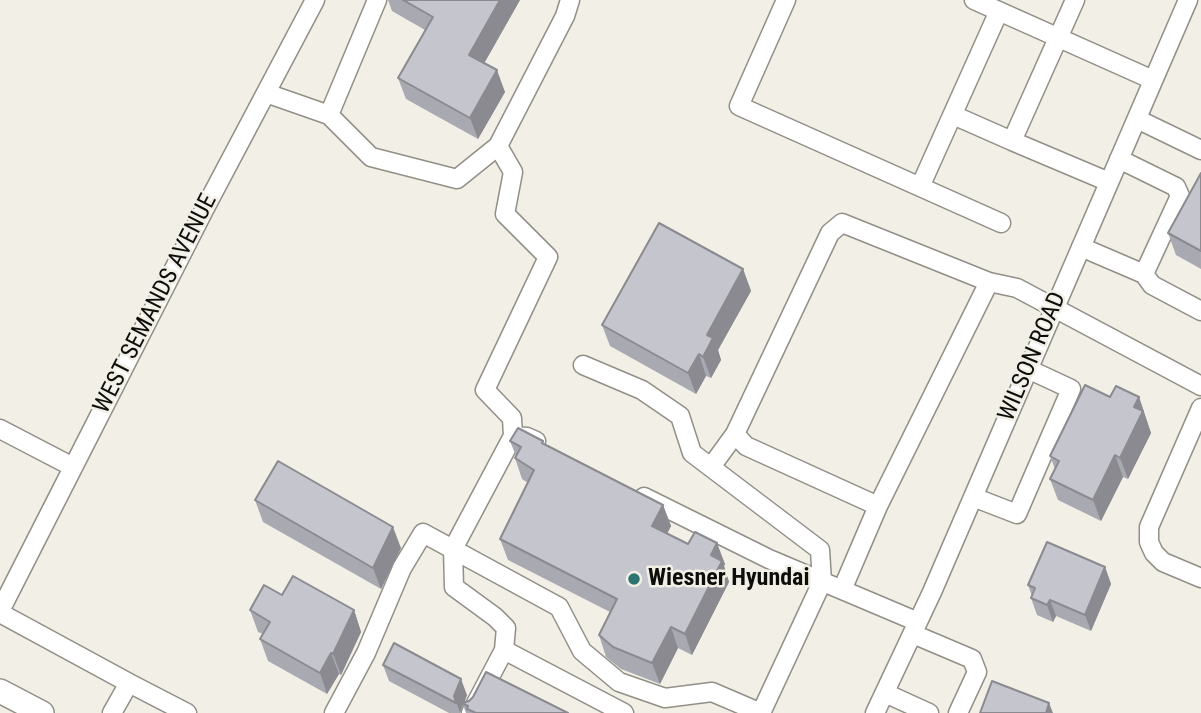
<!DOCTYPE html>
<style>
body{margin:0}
canvas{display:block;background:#f2f0e6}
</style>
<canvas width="1201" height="713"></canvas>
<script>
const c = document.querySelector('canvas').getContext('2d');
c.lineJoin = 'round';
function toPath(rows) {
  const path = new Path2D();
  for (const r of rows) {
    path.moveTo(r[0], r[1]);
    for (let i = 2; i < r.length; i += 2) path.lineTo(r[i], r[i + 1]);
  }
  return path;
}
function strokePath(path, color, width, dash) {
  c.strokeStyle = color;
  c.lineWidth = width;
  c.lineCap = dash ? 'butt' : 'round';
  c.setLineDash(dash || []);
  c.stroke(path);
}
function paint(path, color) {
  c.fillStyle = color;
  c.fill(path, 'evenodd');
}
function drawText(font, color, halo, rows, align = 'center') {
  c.font = font + ' "Roboto Condensed",sans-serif';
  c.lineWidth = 5;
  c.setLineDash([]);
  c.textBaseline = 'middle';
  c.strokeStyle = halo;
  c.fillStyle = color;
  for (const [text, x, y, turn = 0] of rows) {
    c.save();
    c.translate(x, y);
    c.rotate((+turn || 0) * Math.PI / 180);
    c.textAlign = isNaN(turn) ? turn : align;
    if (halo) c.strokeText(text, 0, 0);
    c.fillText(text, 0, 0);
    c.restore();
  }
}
const minor = toPath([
 [377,0,329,115,371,157,457,179,498,146],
 [786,0,739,106,1001,223],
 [974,0,1153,80],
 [266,93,329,115],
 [953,115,1012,141,1075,0],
 [1137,119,1201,150],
 [1012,141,1109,182],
 [920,187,999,11],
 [1081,247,1144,274,1180,196,1176,187,1119,159],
 [1144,274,1152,285,1201,311],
 [1201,408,1149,527,1149,542,1154,553,1163,562,1201,578],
 [0,429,73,467],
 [735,434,746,446,878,506,989,282],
 [513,436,512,418,485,390,548,257,505,214,513,172,498,146,565,16,570,0],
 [711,467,735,434,830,233,842,223,989,282,1017,288,1201,386],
 [644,497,769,559,918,622],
 [973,497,1017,514,1071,389,1028,369],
 [842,590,878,506],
 [0,611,204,210,315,0],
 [0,613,129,683],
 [913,634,972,659,977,672,958,713],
 [504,650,506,628,495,617,454,587,453,549,513,436,527,437,536,441],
 [885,693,929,713],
 [112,713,129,683,187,713],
 [334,713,366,653,402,568,423,533,559,607,582,651,619,682,665,698,712,692,761,713,822,582,820,550,692,453,680,416,642,390,583,365],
 [471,713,504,650,624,713],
 [875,713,932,592,1188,0]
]);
const major = toPath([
 [0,691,42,713]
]);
strokePath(minor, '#918f86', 21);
strokePath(major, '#918f86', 26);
strokePath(minor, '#fff', 18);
strokePath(major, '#fff', 23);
paint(toPath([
 [388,0,520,0,484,63,505,92,478,139,406,99,398,78,425,30,392,11],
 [1201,173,1201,269,1176,255,1168,233],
 [743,269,751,291,718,350,721,360,711,378,706,376,696,394,610,346,602,325],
 [1110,397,1139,397,1151,433,1128,479,1123,477,1101,521,1058,500,1050,479,1055,469,1050,456],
 [510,441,545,445,663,505,671,526,667,534,725,564,724,566,729,582,692,655,678,648,660,684,621,669,606,657,599,635,610,612,508,560,500,539,528,483,522,479,515,458,516,456],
 [255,500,401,548,381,589,263,522],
 [1105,567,1111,584,1091,631,1056,616,1053,622,1037,615,1031,598,1032,596,1028,585],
 [282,595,354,610,361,632,341,675,339,674,327,694,268,661,260,639,263,634,258,632,250,610],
 [383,665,467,695,464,702,568,713,466,713,463,705,460,713,449,713,389,681]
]), '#a9a9b1');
paint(toPath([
 [500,0,520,0,477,76,469,55],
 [497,70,505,92,478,139,470,118],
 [743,269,751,291,718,350,721,360,711,378,703,357,707,335],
 [699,354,706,376,696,394,688,373],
 [1139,397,1151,433,1128,479,1120,458,1134,407],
 [1115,455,1123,477,1101,521,1093,500],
 [663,505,671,526,660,547,652,526],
 [393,527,401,548,381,589,373,568],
 [717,543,725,564,724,566,729,582,692,655,685,634,711,555],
 [1105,567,1111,584,1091,631,1085,615],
 [1050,600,1056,616,1053,622,1047,605],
 [354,610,361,632,341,675,333,654],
 [671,627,678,648,660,684,652,663],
 [331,653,339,674,327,694,320,673],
 [461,679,467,695,464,704,462,703,463,705,460,713,454,696],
 [1049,703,1053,713,1046,713]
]), '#8a8a90');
const building = toPath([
 [403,0,500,0,469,55,497,70,470,118,398,78,433,17,403,0],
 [1201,173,1201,251,1168,233,1201,173],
 [659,223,743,269,707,335,713,338,703,357,699,354,688,373,602,325,659,223],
 [1085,385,1110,397,1116,386,1139,397,1134,407,1143,411,1120,458,1115,455,1093,500,1050,479,1059,461,1050,456,1085,385],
 [518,428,543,441,542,443,663,505,652,526,688,544,695,532,717,543,711,555,722,561,685,634,671,627,652,663,613,647,599,635,617,599,500,539,534,470,515,458,521,447,510,441,518,428],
 [278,461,393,527,373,568,255,500,278,461],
 [1047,542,1105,567,1085,615,1050,600,1047,605,1031,598,1035,588,1028,585,1047,542],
 [293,576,354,610,333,654,331,653,320,673,260,639,270,622,250,610,264,585,282,595,293,576],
 [394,643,461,679,454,696,456,703,383,665,394,643],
 [486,672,568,713,476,713,467,709,468,706,462,703,469,701,473,697,486,672],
 [992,681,1049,703,1046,713,980,713,992,681]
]);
paint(building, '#c5c5ce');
strokePath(building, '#8a8a90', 2);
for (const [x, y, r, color] of [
 [634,579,7,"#2b7470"]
]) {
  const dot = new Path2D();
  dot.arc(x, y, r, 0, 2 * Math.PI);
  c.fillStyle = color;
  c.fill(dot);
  strokePath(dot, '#f2f0e6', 2.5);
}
drawText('24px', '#0d0d0a', '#f2f0e6', [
 ["WEST SEMANDS AVENUE",156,304,-63],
 ["WILSON ROAD",1033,357,-67]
]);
drawText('bold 24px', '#0d0d0a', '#f2f0e6', [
 ["Wiesner Hyundai",648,579]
], 'left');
</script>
